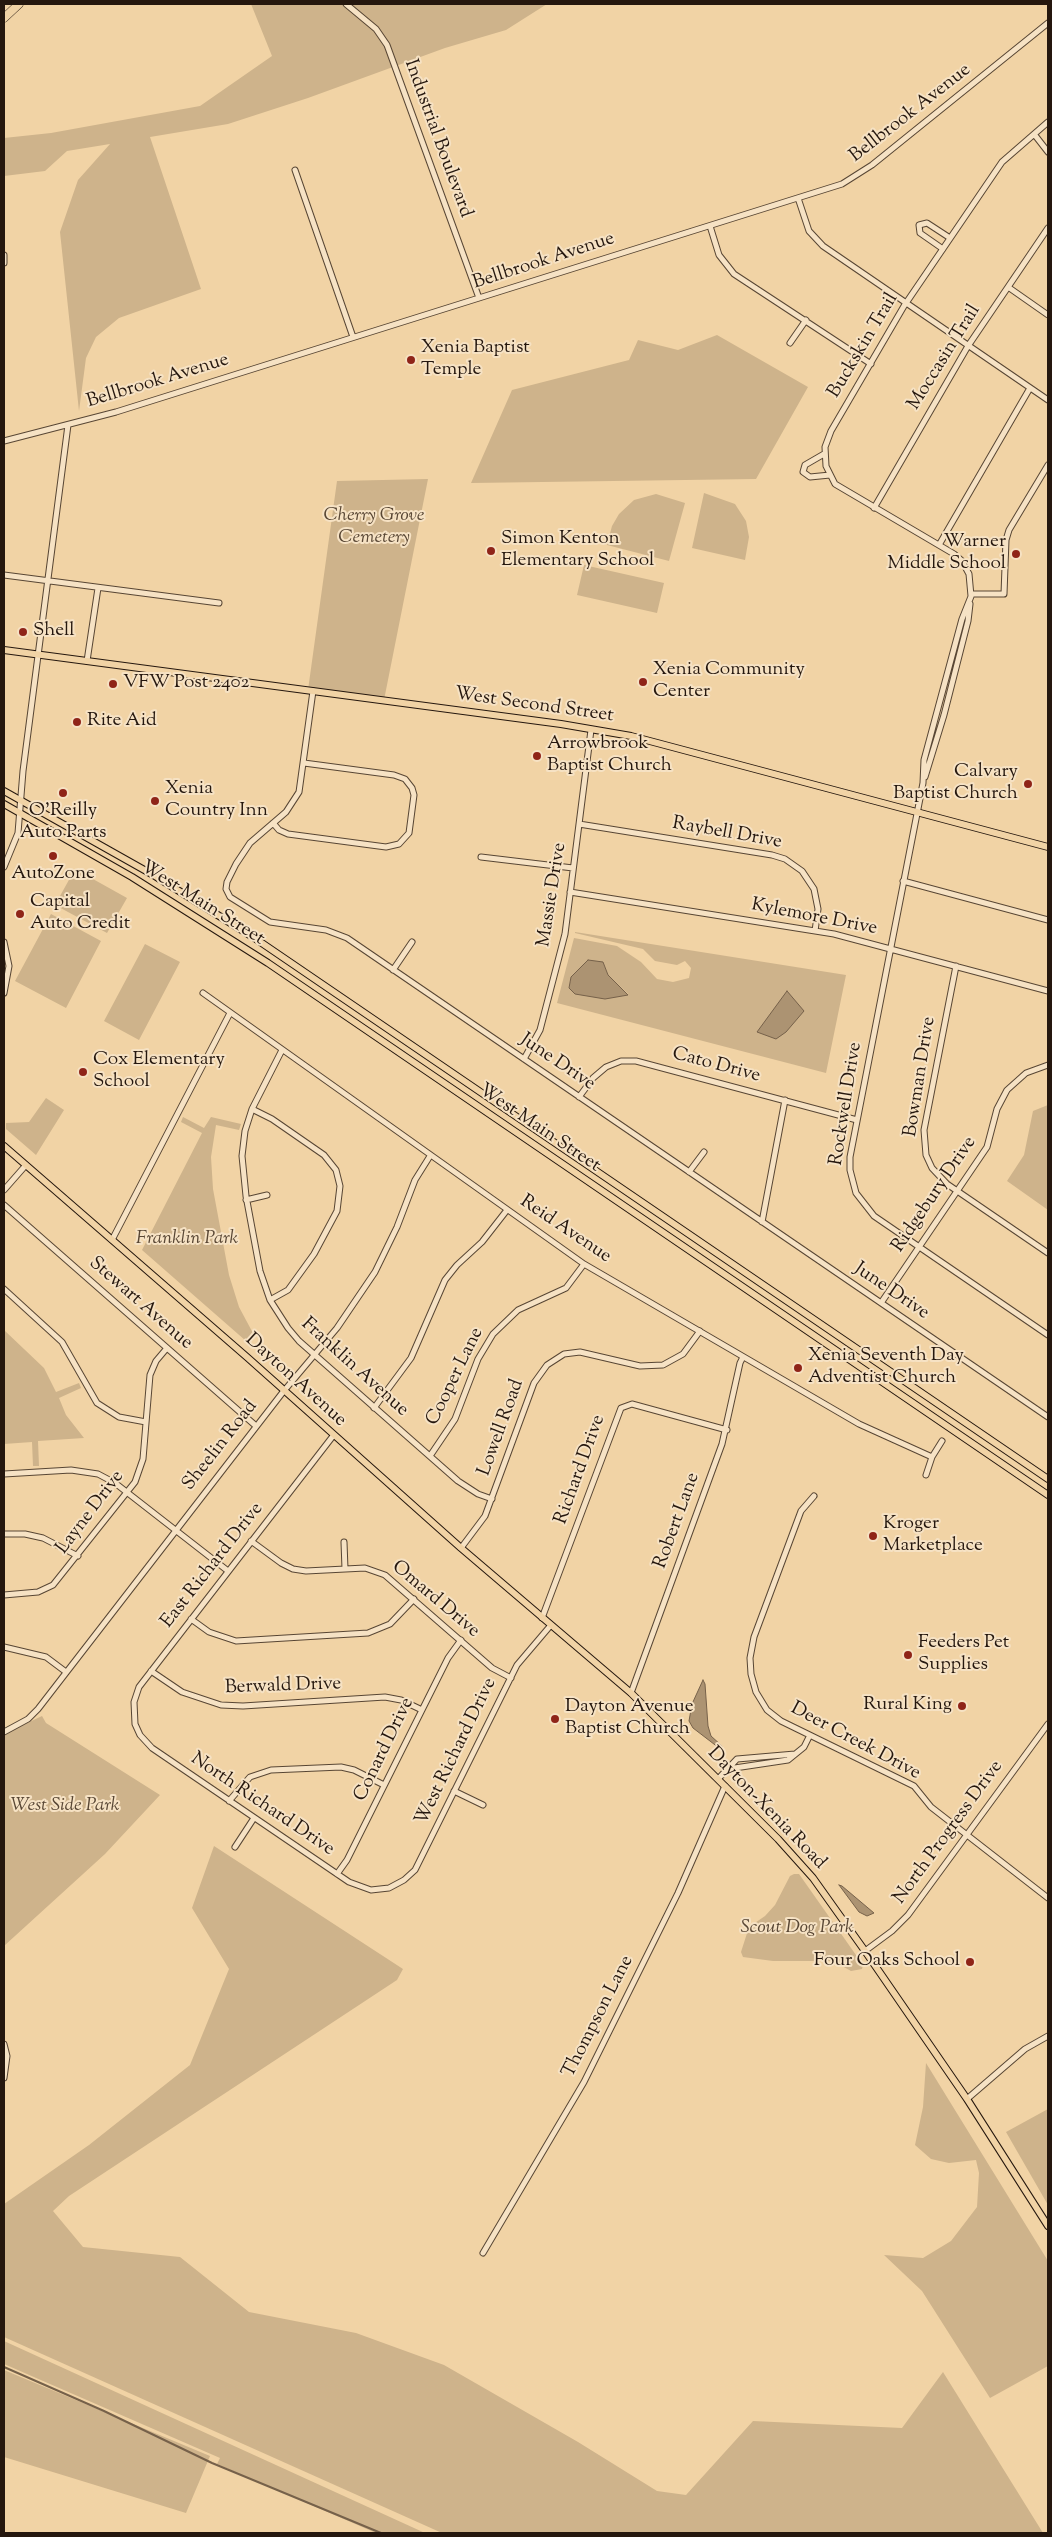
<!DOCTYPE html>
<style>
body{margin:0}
#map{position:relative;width:1052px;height:2537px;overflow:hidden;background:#f1d3a5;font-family:"Sorts Mill Goudy",serif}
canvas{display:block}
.frame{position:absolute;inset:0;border:5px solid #25170e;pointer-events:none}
</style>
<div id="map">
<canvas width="1052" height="2537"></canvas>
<div class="frame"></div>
</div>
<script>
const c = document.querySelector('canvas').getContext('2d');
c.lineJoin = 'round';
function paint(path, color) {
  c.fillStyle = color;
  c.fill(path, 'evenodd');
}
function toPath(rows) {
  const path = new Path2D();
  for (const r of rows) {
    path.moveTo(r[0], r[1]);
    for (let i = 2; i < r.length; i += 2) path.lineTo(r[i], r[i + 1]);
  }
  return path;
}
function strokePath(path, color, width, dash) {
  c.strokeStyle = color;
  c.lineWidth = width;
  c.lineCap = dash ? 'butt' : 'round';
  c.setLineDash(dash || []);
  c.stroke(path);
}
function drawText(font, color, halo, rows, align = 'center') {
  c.font = font + ' "Sorts Mill Goudy",serif';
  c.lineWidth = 4;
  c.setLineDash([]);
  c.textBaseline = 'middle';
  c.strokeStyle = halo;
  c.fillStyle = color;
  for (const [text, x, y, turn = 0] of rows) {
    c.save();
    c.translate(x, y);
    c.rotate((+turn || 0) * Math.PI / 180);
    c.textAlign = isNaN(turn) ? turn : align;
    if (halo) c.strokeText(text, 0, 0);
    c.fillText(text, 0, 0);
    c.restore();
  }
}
paint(toPath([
 [251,4,547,4,506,30,445,48,308,98,228,124,150,137,201,289,119,318,96,337,86,358,79,411,60,232,78,180,110,144,67,151,45,171,4,176,4,138,51,133,200,106,272,56],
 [717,335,808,387,756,479,471,483,512,390,629,360,638,340,678,350],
 [428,479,384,700,308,690,337,481],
 [704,493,735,504,746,521,749,537,745,560,692,548],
 [656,494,685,503,669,561,607,545,612,526,619,514,634,500],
 [584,565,664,583,657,613,577,595],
 [75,869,127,898,107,933,55,905],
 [51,914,101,941,66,1008,15,981],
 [575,932,846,975,826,1073,557,1003,574,938,617,946,641,962,657,979,673,982,689,978,691,968,685,961,677,965,655,961,643,949,575,933],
 [603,962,608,975,628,994,575,994,569,988,571,977,578,971],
 [145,944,180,962,139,1040,104,1021],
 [46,1098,64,1110,36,1155,6,1129,6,1123,29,1122],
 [1048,1105,1048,1210,1007,1181,1024,1155,1033,1111],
 [183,1117,204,1128,211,1117,241,1124,239,1130,216,1125,211,1157,213,1189,229,1275,239,1307,254,1335,246,1341,142,1250,202,1133,181,1122],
 [4,1330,44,1368,56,1392,79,1383,81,1388,59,1398,66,1415,84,1438,38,1441,39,1466,33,1466,32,1442,4,1444],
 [42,1716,46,1723,160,1795,105,1854,4,1946,4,1734],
 [214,1846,403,1969,397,1980,69,2196,53,2211,83,2247,180,2257,249,2312,356,2333,444,2365,578,2442,657,2491,686,2495,753,2421,902,2428,943,2372,1043,2533,442,2533,4,2337,4,2204,89,2145,190,2065,229,1969,192,1908],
 [794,1874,799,1874,863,1965,862,1969,851,1971,833,1961,773,1961,743,1957,741,1952,749,1927,765,1916,775,1905,790,1876],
 [926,2063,1048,2261,1048,2366,990,2398,922,2291,884,2255,923,2258,951,2241,977,2207,979,2173,976,2160,949,2163,931,2159,915,2145,923,2107],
 [1048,2109,1048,2205,1006,2132],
 [4,2341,186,2424,425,2533,376,2533,217,2464,220,2458,4,2364],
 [4,2370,210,2456,186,2513,4,2457]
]), '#ceb38b');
const water = toPath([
 [588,960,603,962,608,975,628,995,605,999,575,994,569,988,571,977,588,960],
 [787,991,804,1011,786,1032,776,1039,757,1032,787,991],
 [703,1680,705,1684,708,1726,711,1736,722,1746,723,1751,693,1728,689,1721,692,1704,703,1680],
 [839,1885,842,1886,874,1913,867,1916,859,1912,839,1885]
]);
paint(water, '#ac9372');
strokePath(water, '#76614a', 1);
strokePath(toPath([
 [4,2367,104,2411,212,2463,381,2533]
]), '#76614a', 2);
const minor = toPath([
 [346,4,376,29,387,45,479,298],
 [1034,134,1048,152],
 [295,170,353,337],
 [798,198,809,231,823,246,1048,400],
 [710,226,719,255,734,274,871,364],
 [943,249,920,233,919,225,927,223,950,238],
 [4,255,4,263],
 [1008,287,1048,315],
 [790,343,806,320],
 [4,441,116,412,842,184,872,165,1048,23],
 [824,454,805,465,803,472,810,477,830,475],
 [874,508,968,346,1048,228],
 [939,545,1030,388],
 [4,575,219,603],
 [972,594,962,619,924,760,923,783,850,1157,850,1170,856,1193,874,1216,1048,1335],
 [972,594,1004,594,1006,540,1009,530,1048,465],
 [971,596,969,574,962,561,954,554,835,484,826,466,825,447,831,431,904,306,1002,162,1048,122],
 [87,661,98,588],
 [313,691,299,792,286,812,250,843,236,864,227,882,226,889,230,897,270,922,326,930,347,938,1048,1417],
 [925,777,944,715,968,621,970,604],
 [273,823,279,830,288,834,386,847,399,844,409,833,414,795,412,788,405,779,394,775,304,763],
 [579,824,772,855,785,859,802,871,814,889,818,909,815,931],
 [481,857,573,868],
 [4,867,18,833,23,771,68,425],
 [903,881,1048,920],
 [570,892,834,934,1048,991],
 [4,942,9,966,4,993],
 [956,966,924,1130,926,1155,932,1168,947,1184,1048,1253],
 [393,970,412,942],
 [203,993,584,1264,859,1424,932,1457],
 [282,1050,252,1109,245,1131,242,1156,246,1196,260,1271,270,1300,288,1328,299,1341,458,1481,478,1494,492,1499],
 [524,1059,540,1030,565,934,591,730],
 [579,1097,593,1078,606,1067,621,1061,636,1061,857,1120],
 [252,1109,272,1119,324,1155,336,1170,340,1186,337,1211,314,1254,288,1290,270,1300],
 [689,1172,704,1152],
 [4,1190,26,1165],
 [246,1200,267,1195],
 [4,1205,256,1426],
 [762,1222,785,1100],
 [112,1240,230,1013],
 [4,1289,62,1342,97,1403,119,1417,146,1422],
 [881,1303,987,1147,997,1109,1007,1090,1026,1073,1048,1065],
 [374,1408,411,1358,445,1280,457,1265,482,1242,507,1210],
 [333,1436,139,1687,134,1702,135,1724,140,1735,152,1748,349,1882,371,1890,389,1888,404,1880,415,1870,517,1665,551,1625],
 [430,1456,455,1419,478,1359,493,1334,518,1310,566,1288,584,1264],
 [4,1474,71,1470,98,1474,115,1483,228,1571],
 [926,1475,932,1457,942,1441],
 [814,1496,801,1511,754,1637,750,1658,751,1674,756,1692,767,1710,781,1721,914,1786,931,1807,1048,1898],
 [4,1534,25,1534,43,1538,78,1556],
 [251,1541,281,1563,293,1569,306,1571,365,1568,385,1575,492,1668,511,1678],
 [344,1542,345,1569],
 [461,1548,485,1516,534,1383,547,1365,564,1354,580,1352,640,1366,663,1365,683,1354,700,1331],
 [4,1595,38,1592,53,1585,135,1482,143,1459,150,1375,156,1361,167,1348],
 [542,1618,621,1408,632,1404,727,1430],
 [191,1619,209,1632,236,1641,368,1633,390,1624,414,1599],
 [4,1647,46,1657,66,1672],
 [151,1671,182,1692,221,1705,243,1706,385,1697,401,1700,422,1710],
 [631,1693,722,1444,740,1363,743,1357],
 [4,1732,28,1719,38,1709,283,1392,337,1328,375,1272,397,1227,415,1180,430,1156],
 [728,1769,788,1760,804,1747,809,1737],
 [718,1779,737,1759,795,1754],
 [454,1791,483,1805],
 [229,1801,250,1777,271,1770,341,1767,354,1770,384,1785],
 [235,1847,254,1818],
 [337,1874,347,1860,448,1658,461,1640],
 [865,1951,892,1931,908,1915,1048,1724],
 [4,2044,7,2056,4,2078],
 [967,2099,1025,2049,1048,2036],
 [483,2253,584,2082,678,1893,725,1786]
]);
const major = toPath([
 [4,650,561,724,631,736,1048,847],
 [4,791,155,876,253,937,1048,1479],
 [4,804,132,877,268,963,1048,1495],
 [4,1146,248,1358,461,1548,631,1693,778,1839,813,1878,865,1951,967,2099,1048,2226]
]);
const highway = toPath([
 [4,18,19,4]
]);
strokePath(minor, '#584634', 7);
strokePath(major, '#25170e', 8);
strokePath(highway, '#25170e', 9);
strokePath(minor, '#f6e2c4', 5);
strokePath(major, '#f1d3a5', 6);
strokePath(highway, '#f1d3a5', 8);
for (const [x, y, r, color] of [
 [411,360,5,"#8f2418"],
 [491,551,5,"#8f2418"],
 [1016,554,5,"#8f2418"],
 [23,632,5,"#8f2418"],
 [643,682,5,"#8f2418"],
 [113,684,5,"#8f2418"],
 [77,722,5,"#8f2418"],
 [537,756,5,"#8f2418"],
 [1028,784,5,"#8f2418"],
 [63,793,5,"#8f2418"],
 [155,801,5,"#8f2418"],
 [53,856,5,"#8f2418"],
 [20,914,5,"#8f2418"],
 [83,1072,5,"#8f2418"],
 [798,1368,5,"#8f2418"],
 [873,1536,5,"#8f2418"],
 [908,1655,5,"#8f2418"],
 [962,1706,5,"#8f2418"],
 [555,1719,5,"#8f2418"],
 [970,1962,5,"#8f2418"]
]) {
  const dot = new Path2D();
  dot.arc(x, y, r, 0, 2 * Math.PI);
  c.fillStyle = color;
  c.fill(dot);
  strokePath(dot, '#f6e2c4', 2);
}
drawText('19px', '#25170e', '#f6e2c4', [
 ["Bellbrook Avenue",911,114,-38],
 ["Industrial Boulevard",437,139,70],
 ["Bellbrook Avenue",544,262,-18],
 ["Buckskin Trail",864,346,-59],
 ["Moccasin Trail",945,358,-58],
 ["Bellbrook Avenue",158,382,-17],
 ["West Second Street",534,706,8],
 ["Raybell Drive",727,834,10],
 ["Massie Drive",553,895,-81],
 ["West Main Street",202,904,32],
 ["Kylemore Drive",814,918,11],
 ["June Drive",557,1063,34],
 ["Cato Drive",716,1066,15],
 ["Bowman Drive",921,1077,-81],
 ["Rockwell Drive",847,1104,-81],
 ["West Main Street",539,1129,34],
 ["Ridgebury Drive",935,1195,-56],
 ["Reid Avenue",565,1230,34],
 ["June Drive",891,1292,34],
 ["Stewart Avenue",140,1304,41],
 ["Franklin Avenue",354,1368,42],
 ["Cooper Lane",456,1377,-64],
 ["Dayton Avenue",295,1381,42],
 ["Lowell Road",502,1428,-70],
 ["Sheelin Road",221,1446,-52],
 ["Richard Drive",581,1470,-70],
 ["Layne Drive",91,1513,-53],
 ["Robert Lane",678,1521,-70],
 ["East Richard Drive",213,1566,-52],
 ["Omard Drive",435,1600,40],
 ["Berwald Drive",283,1687,-2],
 ["Deer Creek Drive",855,1742,28],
 ["Conard Drive",385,1750,-64],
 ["West Richard Drive",457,1752,-64],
 ["North Richard Drive",262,1805,34],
 ["Dayton-Xenia Road",766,1809,46],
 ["North Progress Drive",949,1833,-54],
 ["Thompson Lane",599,2017,-63]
]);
drawText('19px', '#25170e', '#f6e2c4', [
 ["Xenia Baptist",421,349],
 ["Temple",421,371],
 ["Simon Kenton",501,540],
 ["Elementary School",501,562],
 ["Warner",1006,543,"right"],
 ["Middle School",1006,565,"right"],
 ["Shell",33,632],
 ["Xenia Community",653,671],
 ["Center",653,693],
 ["VFW Post 2402",123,684],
 ["Rite Aid",87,722],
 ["Arrowbrook",547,745],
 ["Baptist Church",547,767],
 ["Calvary",1018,773,"right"],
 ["Baptist Church",1018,795,"right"],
 ["Xenia",165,790],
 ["Country Inn",165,812],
 ["O'Reilly",63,812,"center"],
 ["Auto Parts",63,834,"center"],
 ["AutoZone",53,875,"center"],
 ["Capital",30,903],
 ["Auto Credit",30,925],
 ["Cox Elementary",93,1061],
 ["School",93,1083],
 ["Xenia Seventh Day",808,1357],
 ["Adventist Church",808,1379],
 ["Kroger",883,1525],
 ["Marketplace",883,1547],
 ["Feeders Pet",918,1644],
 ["Supplies",918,1666],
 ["Rural King",952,1706,"right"],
 ["Dayton Avenue",565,1708],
 ["Baptist Church",565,1730],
 ["Four Oaks School",960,1962,"right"]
], 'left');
drawText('italic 19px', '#584634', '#f6e2c4', [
 ["Cherry Grove",374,517],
 ["Cemetery",374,539],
 ["Franklin Park",187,1240],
 ["West Side Park",65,1807],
 ["Scout Dog Park",797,1929]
]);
</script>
